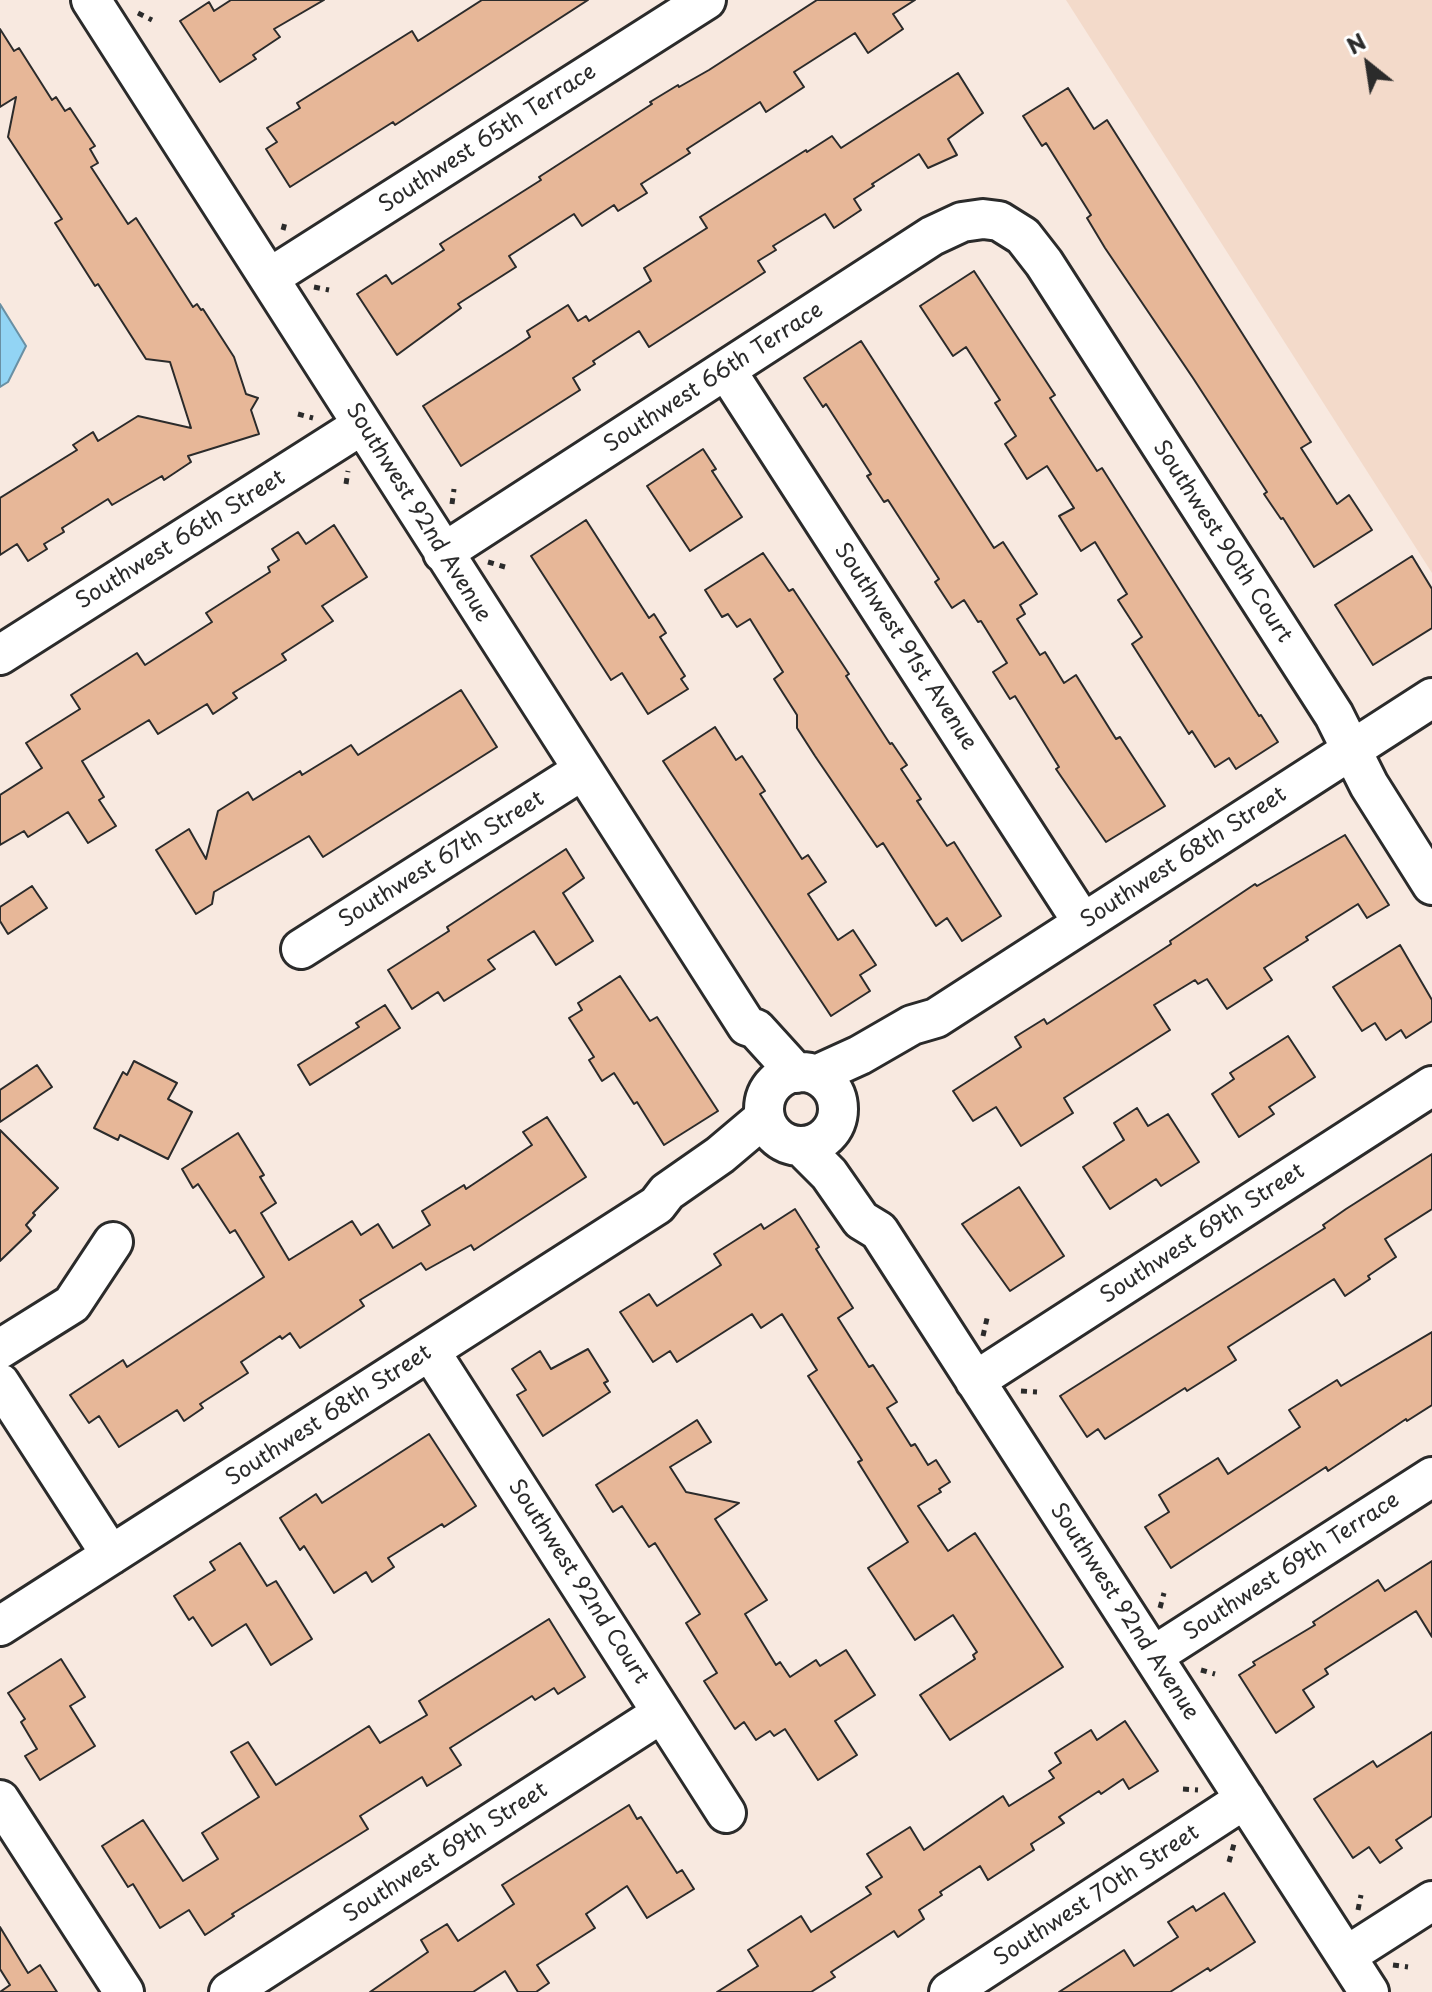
<!DOCTYPE html>
<style>
body{margin:0}
#map{position:relative;width:1432px;height:1992px;overflow:hidden;background:#f8e9e0;font-family:"Playpen Sans",sans-serif}
canvas{display:block}
.north{position:absolute;left:1328px;top:24px;width:80px;height:80px;-webkit-text-stroke:6px #fff;paint-order:stroke;rotate:330deg;font-size:22px;font-weight:700;line-height:32px;text-align:center;color:#2b2b2b}
.north::after{content:'';display:block;margin:auto;width:28px;height:36px;background:#2b2b2b;clip-path:polygon(50% 0,100% 100%,50% 72%,0 100%)}
</style>
<div id="map">
<canvas width="1432" height="1992"></canvas>
<div class="north">N</div>
</div>
<script>
const c = document.querySelector('canvas').getContext('2d');
c.lineJoin = 'round';
function paint(path, color) {
  c.fillStyle = color;
  c.fill(path, 'evenodd');
}
function toPath(rows) {
  const path = new Path2D();
  for (const r of rows) {
    if (r.length === 3) {
      path.moveTo(r[0] + r[2], r[1]);
      path.arc(r[0], r[1], r[2], 0, 2 * Math.PI);
      continue;
    }
    path.moveTo(r[0], r[1]);
    for (let i = 2; i < r.length; i += 2) path.lineTo(r[i], r[i + 1]);
  }
  return path;
}
function strokePath(path, color, width, dash) {
  c.strokeStyle = color;
  c.lineWidth = width;
  c.lineCap = dash ? 'butt' : 'round';
  c.setLineDash(dash || []);
  c.stroke(path);
}
function drawText(font, color, halo, rows, align = 'center') {
  c.font = font + ' "Playpen Sans",sans-serif';
  c.lineWidth = 7;
  c.setLineDash([]);
  c.textBaseline = 'middle';
  c.strokeStyle = halo;
  c.fillStyle = color;
  for (const [text, x, y, turn = 0] of rows) {
    c.save();
    c.translate(x, y);
    c.rotate((+turn || 0) * Math.PI / 180);
    c.textAlign = isNaN(turn) ? turn : align;
    if (halo) c.strokeText(text, 0, 0);
    c.fillText(text, 0, 0);
    c.restore();
  }
}
paint(toPath([
 [1066,0,1432,0,1432,573]
]), '#f3daca');
const water = toPath([
 [0,304,26,346,8,382,0,387,0,304]
]);
paint(water, '#92d4f4');
strokePath(water, '#6990a4', 2);
const building = toPath([
 [231,0,324,0,274,29,280,37,253,55,256,59,220,82,180,21,209,2,214,11,231,0],
 [482,0,588,0,395,125,393,122,290,187,266,149,277,142,267,128,300,108,297,103,412,31,418,41,482,0],
 [817,0,915,0,893,14,903,29,868,53,855,33,794,72,804,87,766,112,760,102,687,149,690,153,641,184,647,193,618,211,614,205,582,226,574,214,509,256,516,267,458,304,461,308,397,355,357,294,386,275,392,284,444,250,440,244,541,180,539,177,652,104,650,102,678,85,679,87,709,70,817,0],
 [0,29,14,51,19,48,52,100,56,97,65,111,70,108,95,146,90,149,98,163,91,167,128,224,136,218,193,307,197,304,201,310,203,309,234,357,246,394,258,398,251,410,259,434,188,456,191,462,164,480,162,476,112,505,108,499,62,528,64,532,44,544,47,549,28,561,17,544,0,555,0,498,77,450,73,445,93,432,98,441,138,416,191,428,170,362,146,359,98,284,95,286,55,223,62,219,8,137,16,97,0,107,0,29],
 [958,73,983,113,948,139,957,155,928,168,919,154,872,184,874,186,854,199,861,210,834,228,825,214,773,246,776,250,758,261,765,272,649,347,639,331,593,361,595,364,573,378,580,390,461,466,423,406,515,347,530,337,527,331,568,305,578,321,586,316,589,321,651,281,644,268,707,228,700,217,806,150,807,152,832,136,841,148,958,73],
 [1068,88,1094,129,1107,120,1311,442,1301,448,1337,504,1349,495,1372,530,1314,567,1283,518,1281,519,1264,494,1267,492,1193,378,1105,248,1087,218,1091,215,1046,143,1042,146,1023,116,1068,88],
 [974,271,1055,395,1050,398,1097,471,1102,468,1259,716,1261,715,1278,742,1236,769,1229,758,1215,767,1192,731,1189,734,1132,644,1142,637,1118,600,1127,594,1095,542,1081,551,1059,516,1074,508,1047,466,1027,479,1005,444,1016,436,995,403,1000,400,966,347,953,356,920,306,974,271],
 [861,341,994,548,1003,542,1037,594,1020,605,1025,614,1017,619,1040,655,1045,652,1064,683,1076,675,1116,739,1120,737,1165,806,1106,842,1056,769,1059,767,1015,696,1010,699,993,672,1007,663,981,621,978,622,964,600,952,608,935,582,939,579,888,500,884,502,867,476,871,474,826,404,823,407,804,378,861,341],
 [703,449,716,469,712,471,742,517,690,551,647,486,703,449],
 [586,520,649,618,654,614,666,633,660,637,685,676,681,679,688,689,648,714,622,673,611,680,531,556,586,520],
 [334,525,367,577,322,606,333,621,282,654,286,660,233,693,237,698,213,714,207,704,158,734,149,720,82,761,104,797,99,800,116,826,88,843,68,812,28,837,24,831,0,845,0,795,42,768,26,743,80,709,71,695,137,653,145,665,212,622,206,613,270,572,268,567,279,560,272,549,298,532,306,544,334,525],
 [763,553,789,591,793,589,849,674,846,676,890,744,892,743,907,765,901,769,921,799,917,801,947,846,954,842,1001,916,962,941,947,918,936,926,883,843,877,847,815,756,797,728,797,715,774,679,783,672,750,619,737,627,728,614,722,617,705,590,763,553],
 [1412,556,1432,589,1432,628,1373,665,1335,605,1412,556],
 [461,690,497,747,323,857,309,836,214,892,212,904,196,914,156,850,189,829,206,859,218,811,248,792,253,800,300,771,302,775,351,745,358,755,461,690],
 [715,727,736,760,742,756,765,791,760,794,802,859,808,855,826,882,808,894,838,940,853,930,876,965,860,975,870,991,831,1016,663,761,715,727],
 [1345,835,1389,905,1367,918,1358,904,1306,937,1308,940,1264,968,1272,980,1227,1009,1207,979,1198,984,1195,980,1154,1005,1170,1030,1064,1098,1073,1113,1021,1146,996,1107,973,1121,953,1091,1021,1047,1015,1037,1044,1019,1047,1024,1171,944,1170,941,1255,884,1257,886,1345,835],
 [566,849,584,878,563,893,593,941,556,965,534,931,488,960,495,969,444,1001,438,992,412,1009,388,970,449,931,447,927,566,849],
 [32,886,47,908,8,934,0,921,0,907,32,886],
 [1400,945,1432,1000,1432,1021,1406,1038,1401,1030,1386,1040,1375,1023,1362,1031,1333,987,1400,945],
 [620,976,650,1021,657,1017,718,1111,664,1145,637,1102,634,1104,614,1073,602,1081,589,1060,594,1057,569,1018,582,1010,578,1003,620,976],
 [385,1005,400,1028,310,1085,298,1065,359,1027,356,1023,385,1005],
 [1288,1036,1315,1077,1269,1107,1274,1114,1239,1137,1212,1094,1234,1079,1230,1073,1288,1036],
 [134,1061,177,1083,168,1099,192,1112,168,1159,120,1135,118,1140,94,1128,123,1072,127,1075,134,1061],
 [37,1065,52,1087,0,1122,0,1090,37,1065],
 [1137,1108,1148,1126,1168,1114,1199,1162,1161,1186,1156,1179,1110,1209,1083,1167,1124,1140,1114,1123,1137,1108],
 [547,1117,586,1177,474,1250,471,1245,426,1270,421,1263,360,1300,364,1306,300,1348,290,1333,282,1339,280,1336,241,1362,248,1373,200,1404,203,1408,184,1421,177,1410,119,1447,99,1416,89,1423,70,1395,123,1360,127,1367,264,1277,235,1230,230,1233,198,1184,193,1188,182,1169,238,1133,264,1175,260,1177,276,1203,261,1213,289,1260,352,1221,361,1235,378,1224,393,1248,430,1225,422,1211,464,1185,466,1189,532,1145,523,1132,547,1117],
 [0,1130,58,1188,33,1213,35,1215,26,1225,31,1231,0,1261,0,1130],
 [1432,1154,1432,1209,1385,1239,1396,1257,1368,1276,1370,1279,1345,1296,1334,1279,1228,1347,1236,1360,1187,1391,1185,1388,1105,1439,1098,1429,1087,1437,1060,1396,1325,1228,1323,1225,1346,1209,1432,1154],
 [1019,1187,1064,1256,1010,1291,962,1224,1019,1187],
 [795,1209,819,1247,816,1249,853,1308,838,1318,869,1367,873,1365,897,1402,887,1408,911,1446,915,1444,928,1465,936,1460,950,1482,939,1489,941,1492,918,1506,948,1551,975,1533,1063,1667,950,1740,920,1695,975,1659,973,1655,977,1652,953,1615,915,1640,868,1568,908,1542,858,1462,862,1460,808,1376,817,1370,782,1314,761,1328,752,1314,677,1362,670,1351,653,1362,620,1312,649,1294,657,1306,721,1265,714,1254,761,1224,764,1229,795,1209],
 [1432,1332,1432,1405,1407,1421,1406,1419,1328,1471,1326,1467,1171,1568,1145,1527,1169,1512,1159,1495,1218,1458,1228,1474,1300,1427,1289,1410,1337,1380,1341,1386,1432,1332],
 [588,1349,608,1381,604,1383,610,1392,543,1436,517,1395,526,1390,512,1369,540,1351,551,1369,588,1349],
 [697,1420,711,1442,670,1467,686,1492,739,1503,715,1519,767,1600,745,1614,776,1665,780,1662,790,1677,816,1660,820,1666,846,1650,875,1695,835,1721,857,1755,818,1780,785,1729,774,1736,770,1731,756,1740,744,1722,735,1729,704,1681,717,1673,686,1623,700,1614,655,1543,649,1547,622,1506,613,1512,596,1485,697,1420],
 [429,1434,476,1506,444,1527,442,1524,388,1558,394,1567,372,1582,366,1572,334,1593,304,1546,300,1550,280,1518,316,1494,322,1503,429,1434],
 [240,1543,267,1586,276,1581,312,1639,271,1665,246,1624,212,1646,193,1617,189,1620,174,1596,215,1570,210,1562,240,1543],
 [1432,1561,1432,1637,1416,1611,1325,1669,1328,1674,1303,1690,1314,1707,1276,1733,1239,1675,1255,1665,1253,1662,1315,1625,1313,1622,1378,1580,1385,1591,1432,1561],
 [549,1619,585,1677,558,1694,554,1688,535,1700,532,1696,450,1748,461,1765,427,1786,422,1777,360,1816,368,1829,232,1914,234,1916,205,1935,189,1910,160,1928,133,1884,128,1887,102,1846,143,1820,183,1881,218,1859,202,1833,259,1797,231,1752,248,1742,276,1785,369,1726,380,1743,427,1715,419,1701,549,1619],
 [61,1659,85,1697,70,1706,95,1746,40,1780,25,1756,37,1749,21,1722,25,1719,8,1693,61,1659],
 [1125,1721,1158,1771,1129,1789,1123,1779,1101,1794,1099,1791,1059,1817,1064,1823,1031,1844,1034,1850,988,1880,980,1866,940,1892,942,1895,919,1910,924,1919,898,1937,894,1931,831,1972,835,1977,811,1992,717,1992,758,1966,748,1950,801,1916,811,1932,871,1894,866,1887,882,1877,867,1854,910,1827,924,1850,1003,1796,1009,1806,1054,1778,1049,1771,1061,1763,1055,1753,1091,1730,1097,1740,1125,1721],
 [1432,1732,1432,1816,1396,1840,1402,1848,1380,1863,1369,1847,1353,1858,1314,1799,1373,1761,1377,1767,1432,1732],
 [629,1805,637,1819,641,1817,677,1873,682,1870,694,1889,647,1918,627,1886,586,1914,595,1928,537,1965,549,1983,536,1992,518,1992,505,1971,473,1992,370,1992,428,1952,421,1940,447,1924,458,1941,514,1904,502,1885,629,1805],
 [1224,1893,1255,1942,1210,1971,1208,1968,1170,1992,1059,1992,1124,1950,1134,1966,1178,1937,1168,1922,1193,1906,1196,1911,1224,1893],
 [0,1927,28,1973,40,1965,57,1992,0,1992,10,1985,0,1969,0,1927]
]);
paint(building, '#e7b798');
strokePath(building, '#2b2b2b', 2);
const minor = toPath([
 [91,0,747,1026,756,1029,796,1073],
 [269,278,706,0],
 [726,370,1083,923],
 [443,553,932,236,962,222,983,219,999,221,1023,236,1044,263,1334,715,1369,785,1432,885],
 [0,655,362,425],
 [301,949,583,770],
 [801,1109,37],
 [816,1075,860,1055,912,1025,936,1018,1432,698],
 [802,1147,829,1174,861,1220,879,1231,1369,1992],
 [0,1349,72,1304,113,1242],
 [430,1351,726,1813],
 [975,1381,1432,1086],
 [0,1383,111,1555],
 [0,1626,657,1205,667,1192,720,1155,765,1117],
 [1153,1656,1432,1477],
 [0,1800,124,1992],
 [1346,1956,1432,1901],
 [229,1992,662,1713],
 [949,1992,1245,1799]
]);
strokePath(minor, '#2b2b2b', 44);
strokePath(toPath([
 [138,13,152,20],
 [283,230,286,219],
 [314,287,329,290],
 [298,414,313,418],
 [346,484,348,471],
 [452,504,454,489],
 [488,562,505,567],
 [983,1336,988,1314],
 [1021,1391,1037,1392],
 [1160,1608,1164,1593],
 [1201,1670,1215,1674],
 [1183,1789,1198,1790],
 [1229,1862,1234,1844],
 [1358,1910,1361,1895],
 [1393,1965,1408,1967]
]), '#2b2b2b', 5, [6, 6]);
strokePath(minor, '#fff', 38);
drawText('22px', '#2b2b2b', '#fff', [
 ["Southwest 65th Terrace",488,139,-33],
 ["Southwest 66th Terrace",714,378,-33],
 ["Southwest 92nd Avenue",418,513,58],
 ["Southwest 66th Street",181,540,-32],
 ["Southwest 90th Court",1222,542,57],
 ["Southwest 91st Avenue",905,647,57],
 ["Southwest 68th Street",1184,858,-33],
 ["Southwest 67th Street",442,860,-32],
 ["Southwest 69th Street",1203,1234,-33],
 ["Southwest 68th Street",329,1416,-33],
 ["Southwest 69th Terrace",1292,1567,-33],
 ["Southwest 92nd Court",578,1582,57],
 ["Southwest 92nd Avenue",1124,1612,57],
 ["Southwest 69th Street",446,1853,-33],
 ["Southwest 70th Street",1097,1896,-33]
]);
</script>
